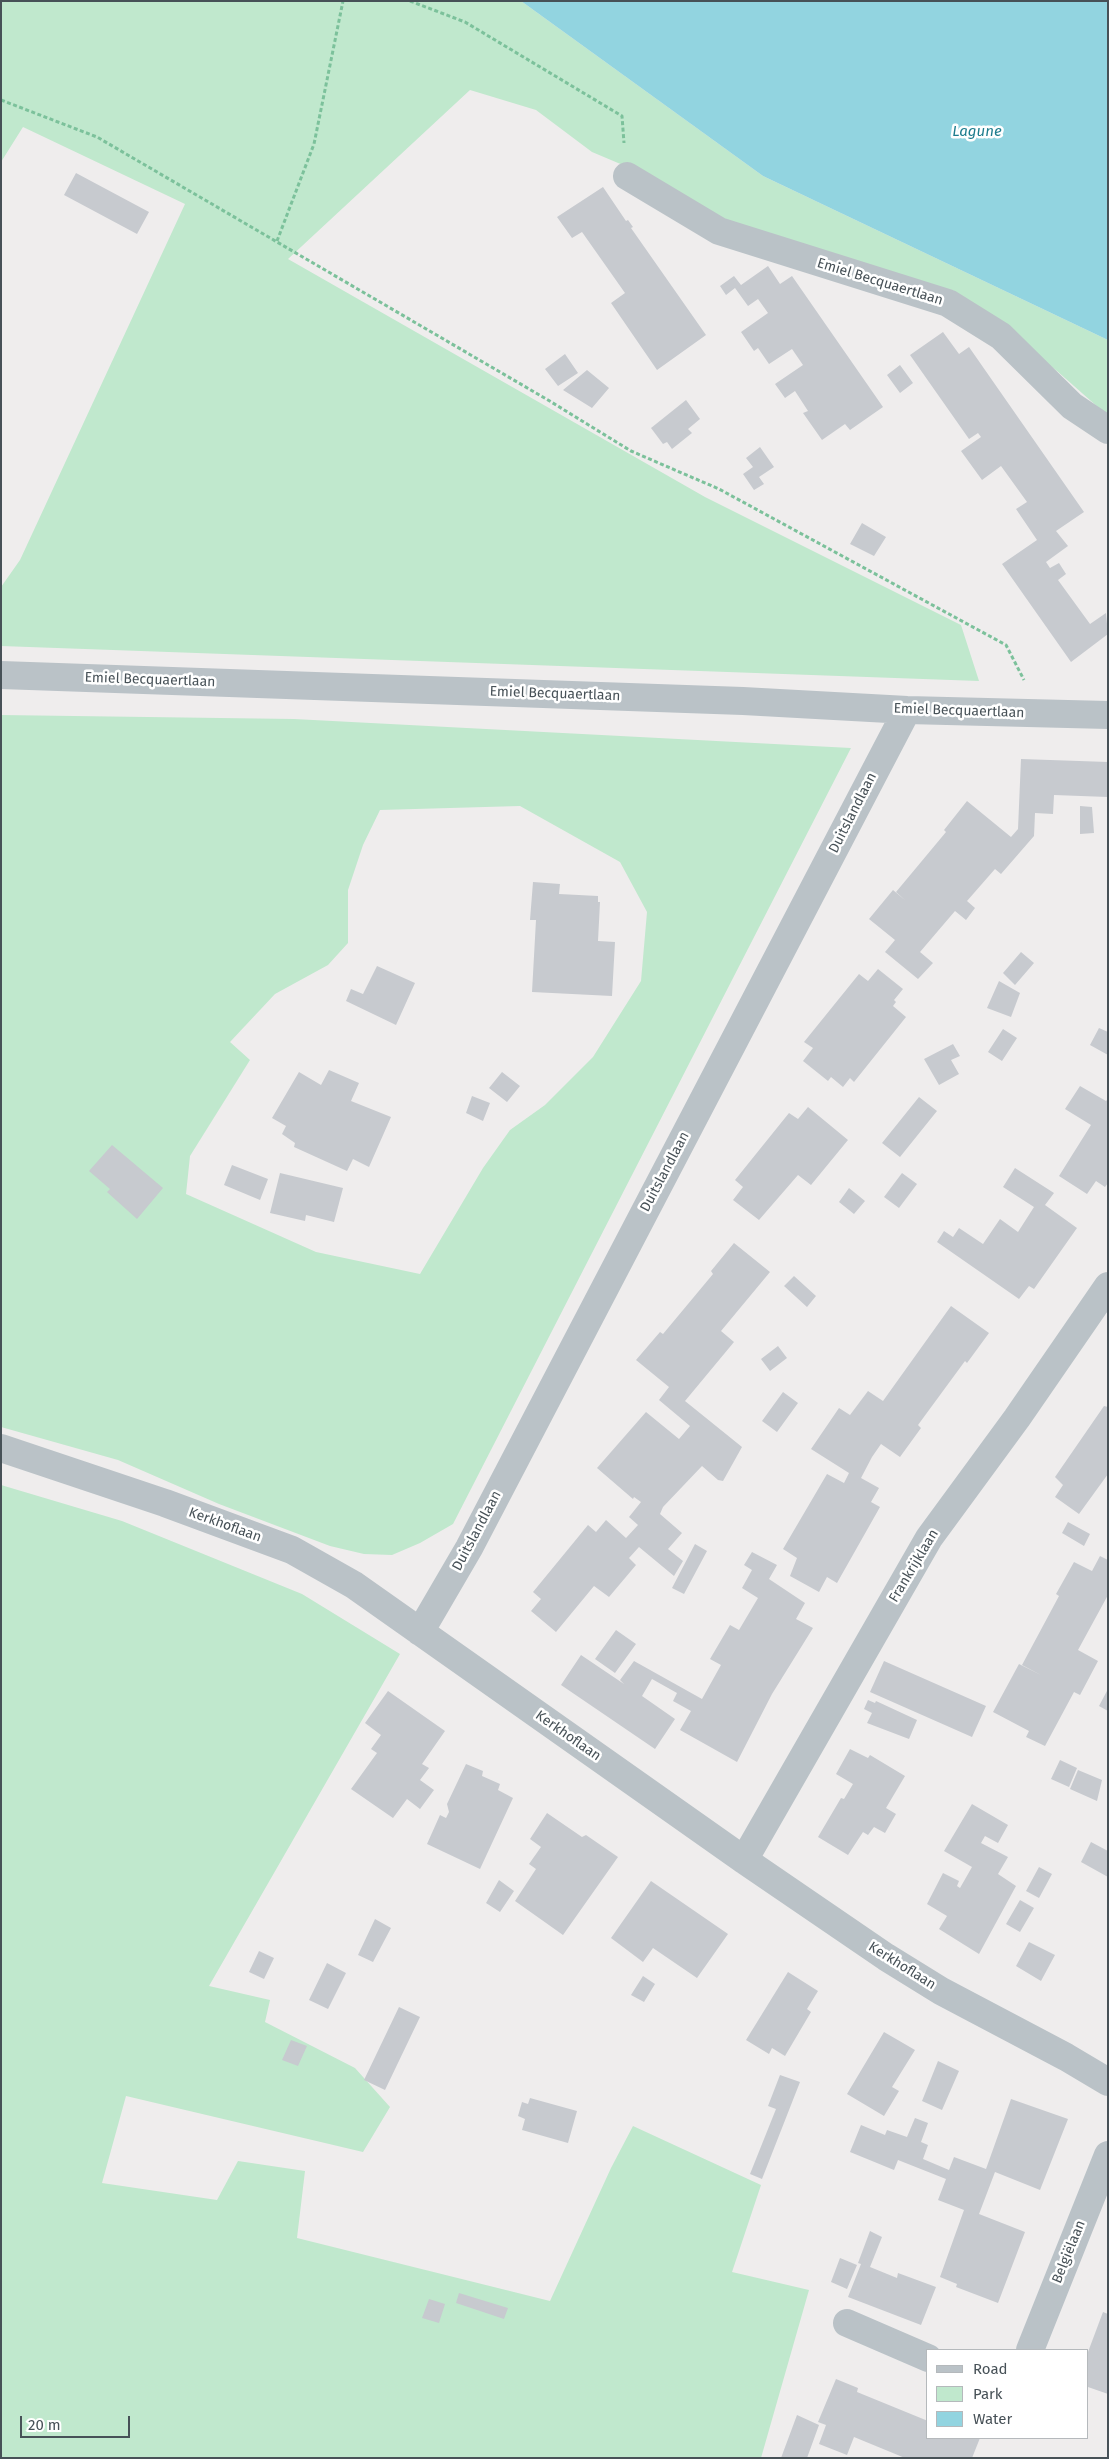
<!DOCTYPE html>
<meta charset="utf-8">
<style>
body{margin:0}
#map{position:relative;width:1109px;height:2459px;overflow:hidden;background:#efeded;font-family:"Fira Sans",sans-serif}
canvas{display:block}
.frame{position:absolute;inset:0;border:2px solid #475157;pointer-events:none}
.legend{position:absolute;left:926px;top:2349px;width:162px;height:90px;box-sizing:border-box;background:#fff;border:1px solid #b5b9bc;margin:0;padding:6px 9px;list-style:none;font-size:15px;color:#475157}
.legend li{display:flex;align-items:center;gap:10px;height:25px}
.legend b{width:25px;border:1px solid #b5b9bc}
.scale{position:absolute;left:20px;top:2416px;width:110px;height:22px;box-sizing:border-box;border:2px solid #475157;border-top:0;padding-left:6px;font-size:15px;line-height:18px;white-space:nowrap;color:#475157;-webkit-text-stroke:4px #fff;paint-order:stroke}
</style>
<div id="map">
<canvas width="1109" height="2459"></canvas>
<div class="frame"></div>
<ul class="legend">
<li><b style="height:6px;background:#bac2c7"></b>Road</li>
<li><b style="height:14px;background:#c0e8cd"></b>Park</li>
<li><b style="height:14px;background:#92d4e0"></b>Water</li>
</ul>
<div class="scale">20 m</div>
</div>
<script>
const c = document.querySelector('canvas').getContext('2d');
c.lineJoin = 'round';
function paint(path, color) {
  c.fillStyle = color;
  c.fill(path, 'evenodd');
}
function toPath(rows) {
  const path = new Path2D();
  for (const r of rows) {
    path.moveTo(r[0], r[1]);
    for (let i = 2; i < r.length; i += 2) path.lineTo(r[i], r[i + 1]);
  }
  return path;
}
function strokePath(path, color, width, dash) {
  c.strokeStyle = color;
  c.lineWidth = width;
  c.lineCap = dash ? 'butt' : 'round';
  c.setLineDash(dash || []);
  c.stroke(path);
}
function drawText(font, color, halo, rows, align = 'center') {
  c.font = font + ' "Fira Sans",sans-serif';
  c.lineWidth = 5;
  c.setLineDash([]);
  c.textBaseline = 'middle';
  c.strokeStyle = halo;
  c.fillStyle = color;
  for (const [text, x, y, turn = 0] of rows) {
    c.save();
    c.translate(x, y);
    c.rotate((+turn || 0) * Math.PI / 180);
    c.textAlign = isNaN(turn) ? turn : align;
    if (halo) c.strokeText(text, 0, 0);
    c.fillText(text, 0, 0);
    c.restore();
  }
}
paint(toPath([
 [1,1,521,1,763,176,1108,340,1108,416,1057,371,965,302,743,230,656,179,592,152,536,110,470,90,288,259,705,497,961,625,979,681,1,646,1,587,20,560,185,204,23,127,1,162],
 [1,715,294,719,851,748,453,1524,420,1543,392,1555,364,1554,330,1546,219,1504,118,1460,1,1427],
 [520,806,620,862,647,912,641,981,593,1057,545,1105,510,1130,483,1168,420,1274,316,1252,186,1194,190,1156,250,1060,230,1042,275,994,328,965,348,943,348,890,363,845,380,810],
 [1,1485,122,1521,302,1594,400,1654,209,1986,270,2000,265,2022,355,2068,390,2107,363,2152,126,2096,102,2183,217,2200,238,2161,305,2171,297,2238,550,2301,611,2168,633,2126,761,2185,732,2272,809,2290,761,2458,1,2458]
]), '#c0e8cd');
paint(toPath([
 [521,1,1108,1,1108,340,763,176]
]), '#92d4e0');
paint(toPath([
 [76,173,149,212,137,234,64,195],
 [603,187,626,221,628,220,633,227,631,228,706,335,657,370,611,303,625,293,582,232,572,238,557,217],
 [768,266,780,284,792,276,883,407,850,430,845,424,822,440,803,413,808,411,795,391,785,398,775,384,803,365,792,349,769,364,758,348,754,351,741,332,768,313,758,299,748,306,735,288,726,295,720,286,734,276,741,285],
 [943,332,959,354,969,347,1084,512,1056,531,1068,546,1046,562,1050,568,1059,563,1066,574,1058,580,1090,624,1106,613,1108,634,1071,662,1002,564,1037,540,1016,509,1027,502,1001,466,982,480,961,451,981,437,978,433,969,439,910,355],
 [565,354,578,373,558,386,545,369],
 [900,365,913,383,900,393,887,375],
 [587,370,609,388,592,408,563,390],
 [686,400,700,419,688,429,692,433,672,449,667,442,663,444,651,428],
 [760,447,774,467,759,477,764,484,754,490,743,474,753,467,746,458],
 [862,523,886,537,874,556,850,544],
 [1021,759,1108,762,1108,797,1054,795,1053,814,1035,813,1034,836,1001,874,995,869,967,901,975,908,966,920,955,911,920,952,933,963,918,979,885,952,895,940,869,919,893,890,906,901,896,892,946,832,944,830,967,801,1011,837,1018,829],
 [1080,806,1092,807,1094,833,1080,834],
 [533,882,560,884,559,894,598,896,598,902,600,902,598,941,615,942,612,996,532,992,536,920,530,920],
 [1021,952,1034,963,1015,985,1003,973],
 [377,966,415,983,396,1025,346,1001,351,989,363,994],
 [878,969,903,989,894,1000,896,1002,893,1006,906,1017,854,1082,850,1078,843,1087,831,1077,828,1081,803,1061,813,1048,804,1042,859,974,868,981],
 [999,981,1020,993,1011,1017,987,1008],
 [1099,1028,1108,1032,1108,1055,1090,1045],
 [1003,1029,1017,1038,1002,1061,988,1052],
 [953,1044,960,1056,951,1060,959,1074,939,1085,924,1059],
 [329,1070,359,1083,351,1101,391,1117,369,1167,353,1159,347,1171,294,1147,295,1143,282,1134,286,1126,272,1118,299,1072,321,1085],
 [502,1072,520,1086,507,1102,489,1088],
 [1080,1086,1106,1101,1108,1099,1108,1183,1105,1187,1096,1181,1087,1194,1059,1176,1091,1125,1065,1109],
 [472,1096,490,1103,483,1121,466,1113],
 [919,1097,937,1111,900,1157,882,1143],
 [808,1107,848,1140,811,1185,798,1175,759,1220,733,1200,743,1187,735,1180,789,1113,798,1119],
 [112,1145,163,1188,137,1219,107,1192,110,1189,89,1171],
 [232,1165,268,1179,260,1200,224,1185],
 [1015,1168,1054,1193,1045,1205,1077,1228,1034,1289,1029,1286,1019,1299,937,1242,944,1231,953,1237,959,1228,983,1244,1000,1219,1018,1232,1034,1207,1003,1187],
 [280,1173,343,1188,334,1222,306,1215,305,1221,270,1213],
 [902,1173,917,1184,899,1208,884,1197],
 [849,1188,865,1201,854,1214,839,1202],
 [734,1243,770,1272,721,1331,734,1342,685,1401,742,1447,723,1481,718,1480,702,1466,663,1507,660,1514,682,1533,668,1549,683,1561,674,1576,639,1547,629,1558,636,1565,609,1597,594,1586,556,1632,531,1611,541,1599,533,1592,588,1525,596,1532,606,1520,626,1538,638,1525,629,1517,641,1502,634,1497,633,1499,597,1468,646,1412,679,1439,690,1426,659,1400,669,1387,636,1360,660,1332,663,1334,713,1274,711,1271],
 [794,1276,816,1296,807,1307,784,1286],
 [951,1306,989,1333,967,1363,965,1361,918,1425,921,1428,900,1457,881,1444,872,1457,861,1478,879,1488,871,1502,880,1507,837,1583,827,1577,819,1592,790,1576,797,1558,783,1549,827,1474,844,1483,849,1473,811,1449,839,1408,850,1415,868,1391,883,1401],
 [778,1346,787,1358,770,1371,761,1359],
 [783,1392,798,1403,777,1432,762,1421],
 [1104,1406,1108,1407,1108,1474,1079,1514,1055,1497,1063,1485,1055,1477],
 [1068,1522,1090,1534,1084,1546,1062,1533],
 [695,1544,707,1551,684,1594,672,1588],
 [752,1552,777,1565,769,1579,805,1603,796,1619,813,1628,772,1694,737,1762,680,1730,691,1711,673,1701,677,1693,652,1679,642,1696,675,1719,655,1749,561,1685,581,1655,624,1684,620,1680,634,1661,702,1699,721,1665,710,1659,730,1625,739,1630,758,1598,742,1588,752,1570,744,1565],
 [1100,1556,1108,1560,1108,1595,1078,1650,1098,1661,1080,1695,1074,1692,1045,1746,1026,1737,1029,1731,993,1712,1019,1664,1041,1675,1022,1665,1059,1596,1056,1594,1074,1562,1092,1571],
 [616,1630,636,1644,615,1673,595,1659],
 [884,1661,986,1706,972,1737,870,1692],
 [1108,1689,1108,1711,1099,1706],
 [388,1691,445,1731,422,1764,429,1768,420,1780,434,1790,420,1809,407,1799,393,1818,351,1789,377,1753,371,1749,381,1735,365,1723],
 [868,1700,875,1703,876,1701,917,1720,909,1739,867,1723,872,1713,864,1709],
 [850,1749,868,1758,870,1755,905,1776,886,1808,896,1814,885,1833,874,1827,868,1835,863,1832,848,1855,818,1837,841,1798,844,1799,853,1784,836,1774],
 [1060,1760,1077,1768,1069,1787,1051,1779],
 [466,1764,483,1771,482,1776,500,1784,498,1790,513,1798,480,1869,427,1844,440,1815,446,1818,449,1812,447,1804],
 [1078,1770,1102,1780,1097,1801,1070,1789],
 [972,1804,1008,1825,998,1843,985,1836,981,1843,1008,1857,998,1874,1016,1886,979,1954,939,1929,947,1916,927,1904,943,1873,959,1881,957,1886,960,1888,972,1867,944,1851],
 [547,1813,582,1837,586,1835,618,1857,563,1935,515,1901,536,1869,529,1864,541,1847,530,1839],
 [1091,1842,1108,1851,1108,1877,1081,1862],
 [1039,1867,1052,1874,1039,1898,1026,1891],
 [499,1880,514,1891,500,1912,486,1903],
 [651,1881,728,1934,697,1978,653,1948,643,1962,611,1938],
 [1020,1900,1034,1908,1020,1932,1006,1924],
 [375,1919,391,1928,373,1962,358,1955],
 [1029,1942,1055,1955,1041,1981,1016,1966],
 [259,1951,274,1958,264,1979,249,1972],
 [327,1963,346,1973,328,2009,309,2000],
 [788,1972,818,1991,807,2009,811,2012,785,2056,772,2048,769,2054,746,2040],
 [643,1976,655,1984,644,2002,631,1995],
 [399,2007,420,2017,385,2090,364,2080],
 [884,2032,915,2050,892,2087,899,2091,884,2116,847,2094],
 [291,2040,307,2046,298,2066,282,2060],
 [938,2061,959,2071,942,2110,922,2101],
 [780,2075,800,2082,762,2179,750,2174,776,2109,768,2106],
 [530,2098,577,2111,568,2143,522,2130,525,2119,518,2116,522,2102,528,2104],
 [1011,2099,1068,2119,1040,2190,995,2172,979,2214,1025,2232,998,2303,956,2287,957,2284,940,2277,964,2210,938,2200,946,2179,898,2160,894,2170,850,2152,861,2125,885,2135,887,2130,907,2137,915,2118,928,2123,921,2142,928,2145,923,2159,949,2170,954,2157,986,2169],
 [870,2231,882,2237,870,2267,897,2278,898,2273,936,2287,921,2325,848,2297,861,2264,858,2263],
 [840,2258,857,2265,847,2289,831,2282],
 [459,2293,508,2308,504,2319,456,2303],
 [429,2299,445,2304,439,2323,422,2318],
 [1103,2312,1108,2314,1108,2394,1088,2387,1088,2352],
 [836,2379,858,2388,857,2392,928,2421,928,2438,980,2438,972,2458,905,2458,854,2437,847,2455,819,2444,826,2425,818,2422],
 [797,2415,819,2425,807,2458,781,2458]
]), '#c7cacf');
strokePath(toPath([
 [410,1,465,22,622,116,624,143],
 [1,100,97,137,548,400,631,451,719,489,1006,645,1024,680],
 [277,241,314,144,343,1]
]), '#7cc19b', 3, [4, 2.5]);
strokePath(toPath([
 [627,176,719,231,948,303,1001,336,1072,406,1108,430],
 [1,675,743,701,907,710,1108,715],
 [1,1448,165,1503,292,1550,354,1585,744,1860,886,1957,941,1991,1066,2057,1108,2082],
 [420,1632,469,1548,907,710],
 [744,1860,929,1538,1017,1418,1108,1286],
 [847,2323,928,2358],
 [1030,2350,1108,2155]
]), '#bac2c7', 28);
drawText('14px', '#475157', '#fff', [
 ["Emiel Becquaertlaan",880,282,17],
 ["Emiel Becquaertlaan",150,680,2],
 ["Emiel Becquaertlaan",555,694,2],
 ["Emiel Becquaertlaan",959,711,2],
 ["Duitslandlaan",853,813,-63],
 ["Duitslandlaan",665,1172,-62],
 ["Kerkhoflaan",225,1525,20],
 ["Duitslandlaan",477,1531,-62],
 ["Frankrijklaan",914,1566,-59],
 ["Kerkhoflaan",568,1736,35],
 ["Kerkhoflaan",902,1966,32],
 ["Belgiëlaan",1069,2252,-68]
]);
drawText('italic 15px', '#1d7c8d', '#fff', [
 ["Lagune",977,132]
]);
</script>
